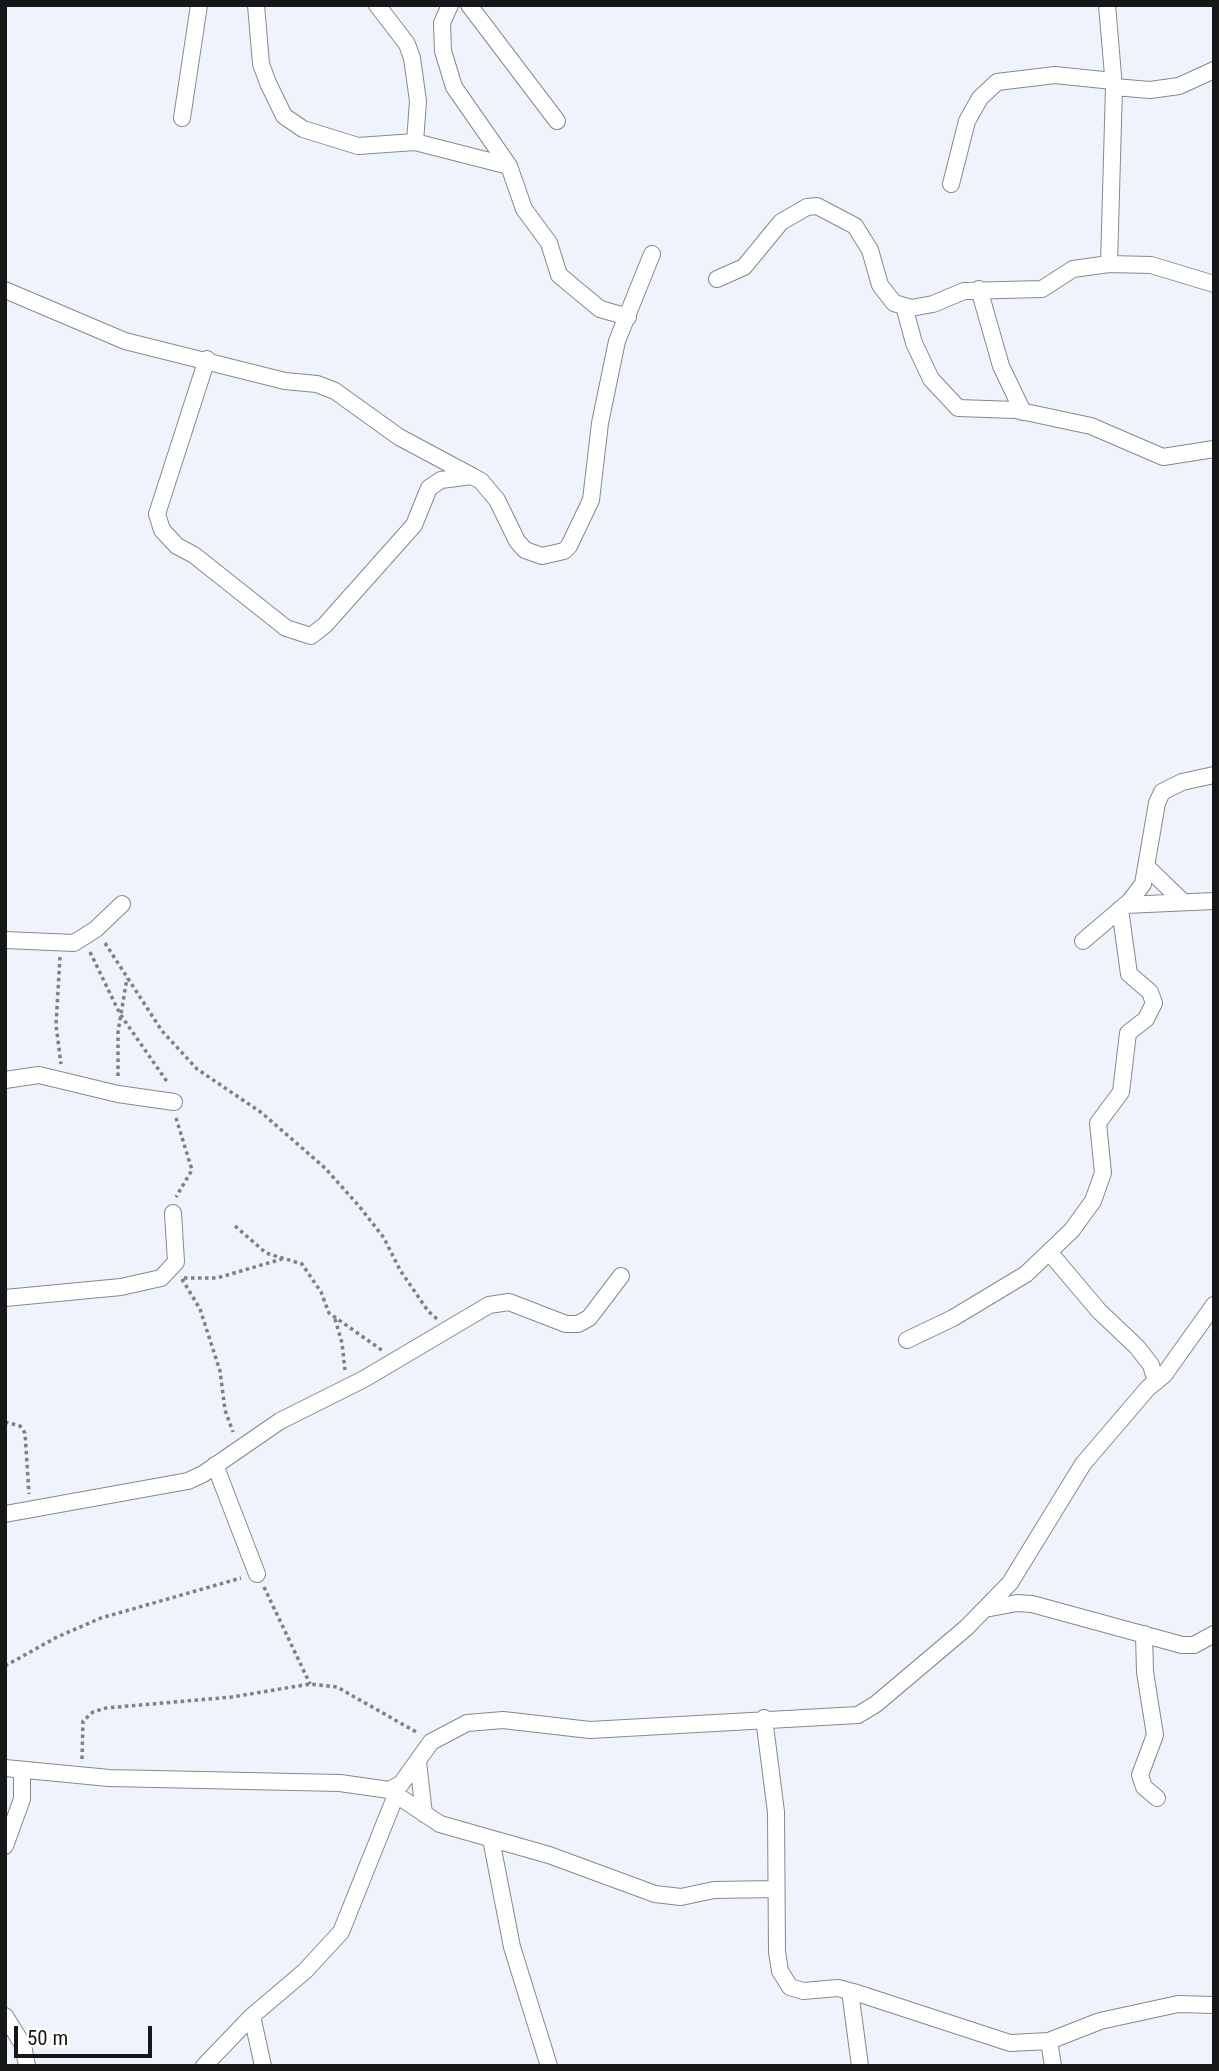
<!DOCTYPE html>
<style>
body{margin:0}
#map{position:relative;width:1219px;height:2071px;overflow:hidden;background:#eff3fb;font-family:"Roboto Condensed",sans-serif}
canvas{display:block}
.frame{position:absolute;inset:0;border:7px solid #161719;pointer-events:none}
.scale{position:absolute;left:14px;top:2026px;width:138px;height:32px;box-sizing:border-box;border:4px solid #161719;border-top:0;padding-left:9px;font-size:21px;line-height:24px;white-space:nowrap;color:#161719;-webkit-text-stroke:5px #fff;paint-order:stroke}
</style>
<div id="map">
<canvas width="1219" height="2071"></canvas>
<div class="frame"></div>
<div class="scale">50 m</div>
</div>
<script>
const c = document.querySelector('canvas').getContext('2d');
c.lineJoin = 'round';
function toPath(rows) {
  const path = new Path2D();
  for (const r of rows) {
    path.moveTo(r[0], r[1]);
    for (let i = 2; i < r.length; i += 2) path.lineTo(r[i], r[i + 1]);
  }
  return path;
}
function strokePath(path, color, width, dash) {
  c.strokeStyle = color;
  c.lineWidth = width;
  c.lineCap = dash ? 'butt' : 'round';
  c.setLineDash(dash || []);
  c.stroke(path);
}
const minor = toPath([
 [256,5,261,64,268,83,284,116,303,129,358,146,415,142,509,166],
 [377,5,407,44,412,58,418,101,415,142],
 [450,5,442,23,443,51,454,87,509,166,524,209,549,243,559,275,600,309,628,317],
 [469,5,557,121],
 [1107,5,1114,87,1109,264],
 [1114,87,1150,90,1179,86,1214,70],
 [182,118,199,5],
 [951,184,967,121,980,98,997,82,1055,75,1113,81],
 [717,279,744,267,781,222,807,207,817,206,855,226,870,250,880,285,894,303,911,308,933,304,964,291,1042,289,1073,269,1109,264,1151,265,1214,284],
 [979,289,1001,366,1023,412],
 [5,290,125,341,285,381,317,384,335,391,399,437,472,476],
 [904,306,914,343,931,379,958,408,1016,410,1091,426,1163,457,1214,449],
 [207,359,157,514,162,530,177,546,194,555,286,628,311,636,325,625,414,525,429,488,441,480,472,476,481,481,497,500,517,541,525,550,542,556,564,551,569,546,591,500,600,423,617,341,652,254],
 [1148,868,1181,900],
 [1125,905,1214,901],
 [5,940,74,943,96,929,122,904],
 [1083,941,1130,901,1143,884,1157,803,1162,792,1182,782,1214,775],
 [5,1080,39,1075,118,1094,174,1102],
 [1050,1253,1099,1311,1137,1347,1151,1365,1156,1382],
 [5,1298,121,1287,161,1278,176,1262,173,1213],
 [907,1340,953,1318,1026,1274,1072,1230,1093,1201,1103,1173,1098,1123,1121,1092,1128,1033,1146,1019,1154,1003,1150,992,1129,974,1120,909],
 [215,1465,257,1574],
 [5,1514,188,1481,203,1474,280,1421,364,1379,489,1305,509,1302,566,1324,578,1324,589,1318,621,1276],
 [985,1609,1017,1603,1032,1604,1182,1645,1194,1645,1214,1634],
 [1144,1634,1145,1672,1155,1735,1140,1775,1144,1787,1157,1798],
 [764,1718,776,1812,777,1952,780,1971,790,1987,803,1991,838,1988,857,1993,1010,2043,1049,2041,1100,2021,1178,2004,1214,2005],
 [418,1762,424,1814],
 [5,1768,109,1778,340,1783,389,1790,401,1784,431,1742,467,1723,503,1720,590,1730,858,1715,876,1704,966,1628,1010,1583,1083,1464,1148,1388,1164,1375,1214,1305],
 [389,1790,440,1824,549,1855,655,1894,681,1897,714,1890,774,1889],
 [491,1839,512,1947,549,2066],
 [5,1846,22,1799,22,1770],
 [850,1991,860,2066],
 [5,2016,23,2045,27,2066],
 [252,2016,263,2066],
 [1049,2041,1053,2066],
 [204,2066,252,2016,305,1971,341,1932,396,1795]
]);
strokePath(minor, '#85898f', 18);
strokePath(toPath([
 [105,943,162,1031,197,1069,262,1113,325,1168,359,1206,384,1238,400,1270,428,1311,437,1319],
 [90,952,120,1014,168,1083],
 [60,957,56,1025,61,1064],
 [118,1076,118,1032,127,978],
 [176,1118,192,1170,176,1197],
 [235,1226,266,1253,302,1264,321,1292,329,1313,383,1351],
 [184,1278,217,1278,282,1259],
 [182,1279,200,1309,220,1371,225,1410,233,1432],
 [335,1319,342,1343,345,1370],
 [5,1422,20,1426,25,1433,29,1494],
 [264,1587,310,1684],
 [5,1666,57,1637,101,1618,241,1578],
 [82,1759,83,1721,93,1712,106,1708,232,1697,310,1684,337,1687,418,1733]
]), '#7e8085', 3.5, [3.5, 3.5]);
strokePath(minor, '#fff', 16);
</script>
